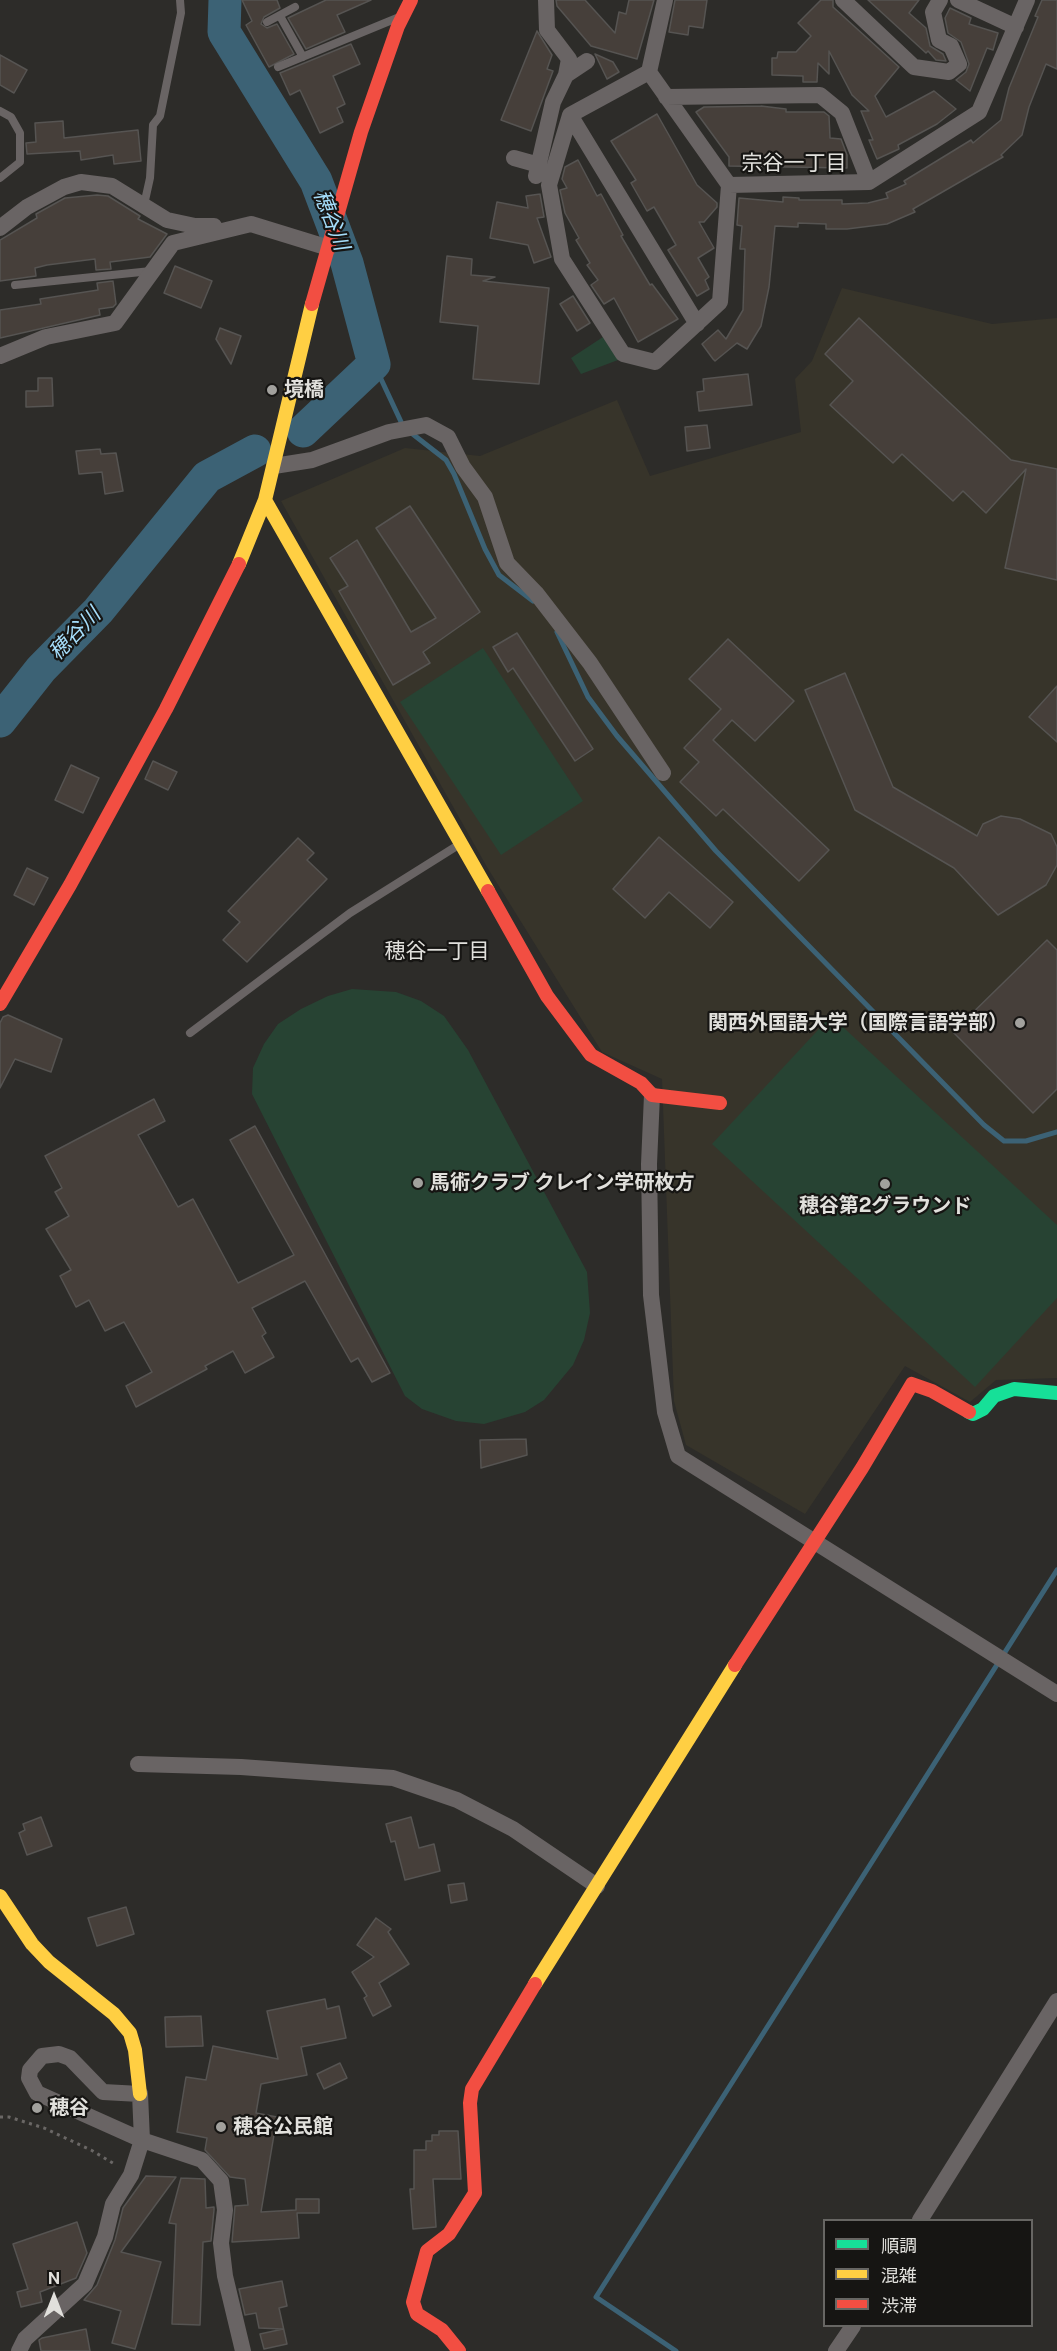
<!DOCTYPE html>
<meta charset="utf-8">
<style>
body{margin:0}
#map{position:relative;width:1057px;height:2351px;overflow:hidden;background:#2d2c29;font-family:"Public Sans","Noto Sans JP",sans-serif}
canvas{display:block}
.legend{position:absolute;left:823px;top:2219px;width:210px;height:108px;box-sizing:border-box;background:#161513;border:2px solid #676663;margin:0;padding:8px 10px;list-style:none;font-size:18px;color:#e1e0dc}
.legend li{display:flex;align-items:center;gap:12px;height:30px}
.legend b{width:30px;border:2px solid #676663}
.north{position:absolute;left:24px;top:2267px;width:60px;height:60px;-webkit-text-stroke:4px #161513;paint-order:stroke;rotate:0deg;font-size:16px;font-weight:700;line-height:24px;text-align:center;color:#e1e0dc}
.north::after{content:'';display:block;margin:auto;width:21px;height:27px;background:#e1e0dc;clip-path:polygon(50% 0,100% 100%,50% 72%,0 100%)}
</style>
<div id="map">
<canvas width="1057" height="2351"></canvas>
<ul class="legend">
<li><b style="height:8px;background:#16e098"></b>順調</li>
<li><b style="height:8px;background:#ffcf43"></b>混雑</li>
<li><b style="height:8px;background:#f24e42"></b>渋滞</li>
</ul>
<div class="north">N</div>
</div>
<script>
const c = document.querySelector('canvas').getContext('2d');
c.lineJoin = 'round';
function paint(path, color) {
  c.fillStyle = color;
  c.fill(path, 'evenodd');
}
function toPath(rows) {
  const path = new Path2D();
  for (const r of rows) {
    path.moveTo(r[0], r[1]);
    for (let i = 2; i < r.length; i += 2) path.lineTo(r[i], r[i + 1]);
  }
  return path;
}
function strokePath(path, color, width, dash) {
  c.strokeStyle = color;
  c.lineWidth = width;
  c.lineCap = dash ? 'butt' : 'round';
  c.setLineDash(dash || []);
  c.stroke(path);
}
function drawText(font, color, halo, rows, align = 'center') {
  c.font = font + ' "Public Sans","Noto Sans JP",sans-serif';
  c.lineWidth = 4.5;
  c.setLineDash([]);
  c.textBaseline = 'middle';
  c.strokeStyle = halo;
  c.fillStyle = color;
  for (const [text, x, y, turn = 0] of rows) {
    c.save();
    c.translate(x, y);
    c.rotate((+turn || 0) * Math.PI / 180);
    c.textAlign = isNaN(turn) ? turn : align;
    if (halo) c.strokeText(text, 0, 0);
    c.fillText(text, 0, 0);
    c.restore();
  }
}
paint(toPath([
 [842,288,992,324,1057,318,1057,1378,996,1380,970,1402,905,1366,805,1514,686,1445,674,1401,662,1079,602,1052,487,867,281,501,405,448,480,456,617,400,650,476,801,432,795,379,812,361]
]), '#37342a');
paint(toPath([
 [603,337,618,360,581,374,571,358],
 [483,648,583,801,501,855,400,702],
 [352,989,396,992,421,1001,444,1016,468,1050,587,1272,590,1313,584,1340,573,1365,544,1400,525,1412,484,1424,456,1421,422,1409,405,1396,252,1094,253,1068,264,1044,278,1024,301,1009,328,996],
 [831,1016,1057,1225,1057,1298,975,1387,712,1144]
]), '#274333');
strokePath(toPath([
 [374,364,403,426],
 [410,432,446,460,454,474,485,549,499,575,533,601],
 [557,632,588,697,617,736,716,851,984,1125,1004,1141,1026,1141,1057,1132],
 [676,2351,596,2297,1057,1570]
]), '#3c6275', 5);
strokePath(toPath([
 [225,0,224,32,316,181,347,263,374,364,303,431],
 [0,721,41,669,98,611,207,477,255,451]
]), '#3c6275', 33);
const building = toPath([
 [242,0,277,0,280,8,264,17,261,24,267,28,277,24,294,54,269,67,246,25,252,21,242,0],
 [326,0,371,0,337,15,345,32,306,49,288,18,326,0],
 [556,0,585,0,615,33,619,12,626,14,629,0,654,0,637,59,591,46,557,6,556,0],
 [675,0,707,0,703,28,689,26,688,35,669,32,675,0],
 [821,0,833,0,833,7,899,67,875,96,886,117,934,91,956,109,937,124,898,145,899,149,877,159,869,140,873,140,861,111,869,111,852,95,829,51,829,74,818,63,817,82,803,82,803,76,772,75,772,58,777,58,778,52,796,52,811,36,798,23,821,0],
 [868,0,919,0,909,13,926,28,930,46,943,54,946,61,936,60,928,51,926,53,868,0],
 [1042,0,1057,0,1057,69,1046,64,1029,107,1022,135,1001,155,1003,157,913,209,915,212,887,224,847,229,826,229,826,224,798,223,798,227,775,226,769,287,761,326,747,349,737,343,715,361,713,359,702,344,718,330,726,339,743,310,745,249,740,249,742,226,737,225,739,198,783,202,783,197,799,198,799,200,842,200,842,204,868,203,888,198,886,193,906,184,904,181,971,140,973,143,1001,120,1009,88,1038,17,1035,16,1042,0],
 [950,8,971,18,969,24,998,33,993,50,987,48,970,91,956,80,966,72,969,64,961,42,948,33,945,18,950,8],
 [537,31,552,55,547,69,553,71,531,131,501,120,537,31],
 [351,44,360,64,333,76,345,104,337,108,343,122,320,133,300,90,290,95,280,73,351,44],
 [595,54,613,62,619,72,607,79,595,54],
 [0,55,27,70,14,93,0,85,0,55],
 [761,106,786,109,786,112,824,112,829,116,830,138,841,139,847,155,847,168,729,166,729,157,696,112,704,107,761,106],
 [657,114,697,185,717,203,717,207,704,222,699,222,714,248,698,258,709,277,705,280,709,289,697,296,668,250,676,245,654,207,647,211,631,183,636,180,611,141,657,114],
 [63,121,64,138,138,130,141,161,114,164,113,155,81,160,80,151,27,154,26,143,36,142,35,123,63,121],
 [578,160,597,196,601,194,623,235,621,236,650,285,652,284,678,319,638,342,614,298,604,304,591,285,598,280,587,265,590,263,576,240,579,238,565,213,560,190,567,188,562,179,565,167,578,160],
 [540,194,544,217,537,218,551,257,534,263,528,245,490,238,497,202,528,208,526,196,540,194],
 [97,195,108,196,140,216,138,219,167,234,150,257,110,262,111,269,96,270,95,259,47,265,35,268,36,276,0,281,0,240,37,218,36,214,65,198,97,195],
 [447,256,472,259,471,275,495,277,483,281,549,288,539,384,473,379,478,326,440,322,447,256],
 [175,266,212,281,201,308,164,293,175,266],
 [113,281,116,304,113,307,99,309,100,315,0,338,0,310,41,304,40,299,98,290,97,283,113,281],
 [573,296,590,323,577,331,560,304,573,296],
 [859,318,1011,460,1057,469,1057,580,1005,568,1026,469,986,513,963,491,953,501,902,454,893,463,830,405,853,381,825,354,859,318],
 [220,328,241,336,231,364,216,339,220,328],
 [748,374,752,405,699,411,697,392,704,391,703,379,748,374],
 [38,378,52,378,53,406,26,407,26,391,38,391,38,378],
 [707,425,710,448,687,451,685,427,707,425],
 [100,449,101,454,116,453,123,491,105,494,102,472,79,474,76,451,100,449],
 [410,506,480,612,423,652,430,663,393,685,339,591,348,586,330,558,357,540,411,632,436,618,376,528,410,506],
 [517,633,593,749,575,761,513,668,508,672,493,647,517,633],
 [728,639,794,701,755,741,732,720,713,740,829,850,799,881,723,809,716,816,680,782,699,762,684,748,721,709,689,679,728,639],
 [845,673,893,787,977,836,983,824,1001,816,1020,819,1051,834,1057,847,1057,865,1046,885,998,915,954,868,855,810,805,690,845,673],
 [1057,686,1057,742,1029,717,1057,686],
 [153,761,177,772,168,790,145,779,153,761],
 [71,765,99,778,83,813,55,800,71,765],
 [659,837,733,902,710,928,669,892,645,918,613,889,659,837],
 [298,838,314,853,307,860,327,879,247,962,223,940,240,922,228,911,298,838],
 [27,868,48,878,34,905,14,895,27,868],
 [1047,940,1057,950,1057,1089,1033,1113,953,1032,1047,940],
 [8,1015,62,1039,51,1072,15,1059,0,1088,0,1023,3,1017,8,1015],
 [154,1099,165,1121,138,1135,178,1207,193,1199,238,1283,294,1255,230,1140,255,1126,390,1373,372,1382,358,1358,351,1362,305,1281,252,1308,266,1333,262,1336,274,1357,245,1373,233,1351,205,1366,207,1369,136,1407,126,1386,152,1372,124,1322,105,1331,89,1300,76,1307,60,1276,71,1270,46,1229,69,1216,55,1192,62,1188,45,1156,154,1099],
 [526,1439,527,1455,481,1468,480,1440,526,1439],
 [41,1817,52,1846,27,1855,19,1833,25,1830,23,1824,41,1817],
 [411,1817,419,1848,434,1844,440,1871,405,1880,395,1841,391,1842,386,1824,411,1817],
 [464,1883,467,1900,451,1903,448,1885,464,1883],
 [126,1907,134,1934,97,1946,88,1918,126,1907],
 [376,1918,391,1929,388,1932,409,1964,379,1983,391,2006,373,2016,364,1998,367,1996,352,1972,374,1957,357,1945,376,1918],
 [325,1999,327,2009,339,2006,346,2038,301,2047,307,2075,261,2084,256,2113,277,2117,261,2212,296,2210,296,2199,319,2199,319,2213,297,2213,299,2238,232,2242,235,2206,248,2205,245,2179,230,2177,205,2150,207,2138,177,2132,186,2077,206,2080,213,2046,278,2059,267,2011,325,1999],
 [201,2016,203,2046,166,2047,165,2017,201,2016],
 [340,2063,347,2078,324,2089,317,2074,340,2063],
 [439,2131,458,2131,461,2179,433,2179,436,2227,413,2229,410,2189,414,2189,414,2150,426,2150,426,2141,432,2141,432,2135,439,2135,439,2131],
 [146,2176,176,2177,121,2252,161,2262,135,2349,112,2343,121,2311,84,2300,97,2285,115,2240,123,2208,146,2176],
 [181,2178,205,2179,206,2208,214,2207,214,2210,211,2241,203,2242,200,2325,172,2324,176,2224,169,2223,181,2178],
 [77,2222,87,2253,76,2278,40,2292,42,2302,21,2307,17,2292,28,2289,13,2244,77,2222],
 [282,2281,287,2306,279,2308,287,2344,264,2349,260,2334,283,2329,259,2328,256,2313,245,2315,239,2289,282,2281],
 [86,2329,90,2351,41,2351,39,2340,42,2338,86,2329]
]);
paint(building, '#463f3a');
strokePath(building, '#565452', 1.5);
strokePath(toPath([
 [0,2117,9,2117,44,2128,91,2150,116,2165]
]), '#6a6765', 3, [3, 4.5]);
strokePath(toPath([
 [280,16,303,57],
 [267,22,295,7],
 [278,67,397,18],
 [0,111,11,117,20,133,20,162,0,178],
 [144,205,150,178,153,125,160,116,181,13,180,0],
 [15,285,151,271],
 [190,1033,350,913,460,844]
]), '#696464', 8);
strokePath(toPath([
 [843,0,914,67,949,72,959,64,951,46,939,40,933,12,940,0],
 [958,0,1016,27],
 [649,72,729,185,720,302,655,362,623,354,562,259,549,185,570,115,649,72],
 [649,72,665,0],
 [566,75,587,61],
 [666,97,820,95,842,113,869,182],
 [570,115,697,324],
 [514,158,539,165],
 [536,176,553,102,566,75,569,59,547,30,546,0],
 [729,185,869,182,979,112,1027,0],
 [0,228,27,207,64,187,81,182,112,186,167,220,195,226,214,226],
 [0,356,46,337,115,323,173,243,251,224,329,248],
 [274,466,312,460,389,432,426,425,448,437,463,467,485,497,507,563,536,593,590,663,663,773],
 [652,1095,649,1164,651,1295,665,1412,678,1456,1057,1694],
 [138,1764,241,1767,393,1778,457,1800,513,1829,597,1886],
 [920,2220,1057,2001],
 [19,2351,25,2339,85,2284,105,2237,113,2204,131,2175,142,2140,140,2094,103,2092,70,2058,59,2054,42,2056,30,2070,29,2078,37,2093,142,2140,202,2160,221,2181,225,2210,221,2243,225,2276,243,2351],
 [836,2351,853,2326]
]), '#696464', 16);
strokePath(toPath([
 [969,1412,973,1414,983,1409,994,1396,1014,1389,1057,1393]
]), '#16e098', 14);
strokePath(toPath([
 [265,500,488,891],
 [239,564,265,500,312,304],
 [0,1896,32,1944,49,1962,114,2014,130,2033,135,2050,140,2094],
 [535,1984,735,1665]
]), '#ffcf43', 14);
strokePath(toPath([
 [312,304,361,132,398,26,411,0],
 [488,891,547,996,591,1055,641,1083,652,1095,720,1103],
 [0,1004,70,885,166,709,239,564],
 [735,1665,862,1468,912,1384,932,1391,969,1412],
 [459,2351,442,2330,417,2314,413,2302,427,2251,449,2234,475,2193,470,2103,472,2089,535,1984]
]), '#f24e42', 14);
for (const [x, y, r, color] of [
 [272,390,6,"#a2a19d"],
 [1020,1023,6,"#a2a19d"],
 [418,1183,6,"#a2a19d"],
 [885,1184,6,"#a2a19d"],
 [37,2108,6,"#a2a19d"],
 [221,2127,6,"#a2a19d"]
]) {
  const dot = new Path2D();
  dot.arc(x, y, r, 0, 2 * Math.PI);
  c.fillStyle = color;
  c.fill(dot);
  strokePath(dot, '#161513', 2);
}
drawText('bold 20px', '#e1e0dc', '#161513', [
 ["境橋",284,390],
 ["関西外国語大学（国際言語学部）",1008,1023,"right"],
 ["馬術クラブ クレイン学研枚方",430,1183],
 ["穂谷第2グラウンド",885,1206,"center"],
 ["穂谷",49,2108],
 ["穂谷公民館",233,2127]
], 'left');
drawText('21px', '#e1e0dc', '#161513', [
 ["宗谷一丁目",794,164],
 ["穂谷一丁目",437,952]
]);
drawText('italic 21px', '#a5ddfa', '#161513', [
 ["穂谷川",331,220,69],
 ["穂谷川",75,634,-46]
]);
</script>
